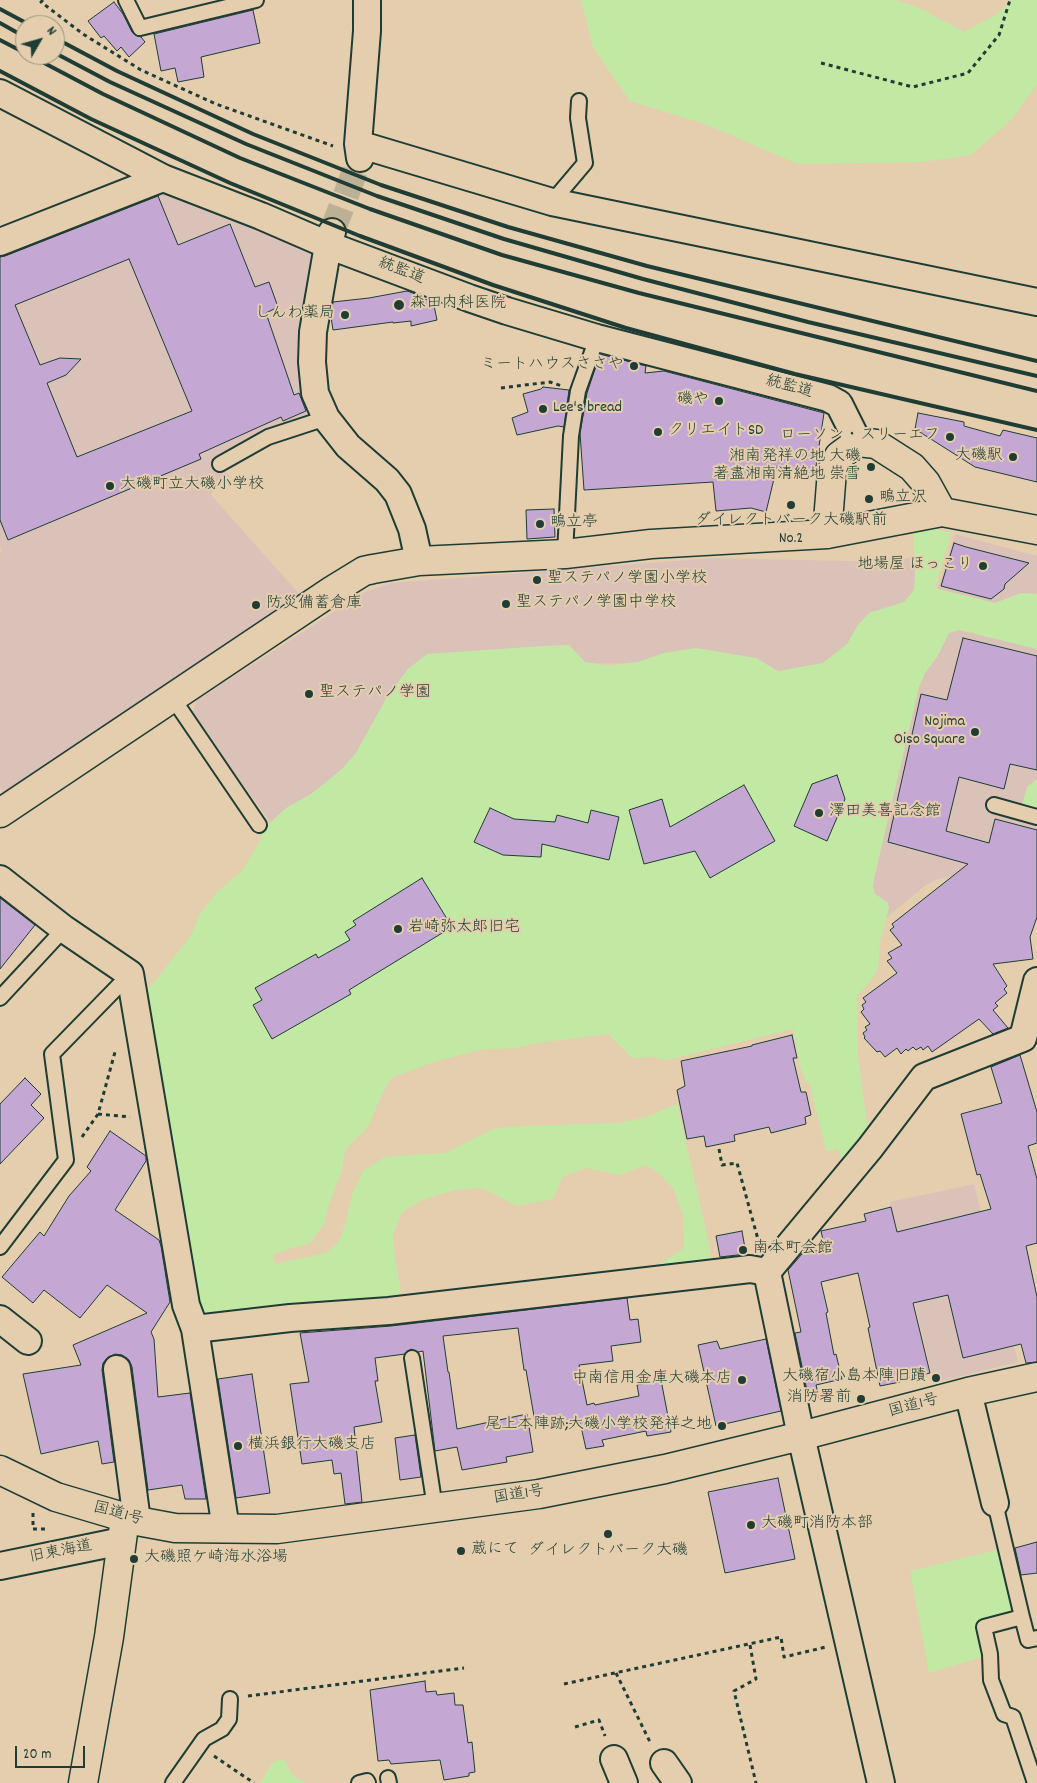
<!DOCTYPE html>
<meta charset="utf-8">
<style>
body{margin:0}
#map{position:relative;width:1037px;height:1783px;overflow:hidden;background:#e4cead;font-family:Dekko,sans-serif}
canvas{display:block}
.north{position:absolute;left:15px;top:15px;width:50px;height:50px;box-sizing:border-box;background:#e4cead;border:1px solid #95947d;border-radius:50%;rotate:52deg;font-size:14px;font-weight:700;line-height:20px;text-align:center;color:#1f3d34}
.north::after{content:'';display:block;margin:auto;width:18px;height:22px;background:#1f3d34;clip-path:polygon(50% 0,100% 100%,50% 72%,0 100%)}
.scale{position:absolute;left:15px;top:1746px;width:70px;height:22px;box-sizing:border-box;border:2px solid #1f3d34;border-top:0;padding-left:6px;font-size:15px;line-height:18px;white-space:nowrap;color:#1f3d34;-webkit-text-stroke:4px #e4cead;paint-order:stroke}
</style>
<div id="map">
<canvas width="1037" height="1783"></canvas>
<div class="north">N</div>
<div class="scale">20 m</div>
</div>
<script>
const c = document.querySelector('canvas').getContext('2d');
c.lineJoin = 'round';
function paint(path, color) {
  c.fillStyle = color;
  c.fill(path, 'evenodd');
}
function toPath(rows) {
  const path = new Path2D();
  for (const r of rows) {
    path.moveTo(r[0], r[1]);
    for (let i = 2; i < r.length; i += 2) path.lineTo(r[i], r[i + 1]);
  }
  return path;
}
function strokePath(path, color, width, dash) {
  c.strokeStyle = color;
  c.lineWidth = width;
  c.lineCap = dash ? 'butt' : 'round';
  c.setLineDash(dash || []);
  c.stroke(path);
}
function drawText(font, color, halo, rows, align = 'center') {
  c.font = font + ' Dekko,"Klee One",sans-serif';
  c.lineWidth = 4;
  c.setLineDash([]);
  c.textBaseline = 'middle';
  c.strokeStyle = halo;
  c.fillStyle = color;
  for (const [text, x, y, turn = 0] of rows) {
    c.save();
    c.translate(x, y);
    c.rotate((+turn || 0) * Math.PI / 180);
    c.textAlign = isNaN(turn) ? turn : align;
    if (halo) c.strokeText(text, 0, 0);
    c.fillText(text, 0, 0);
    c.restore();
  }
}
paint(toPath([
 [163,178,328,245,313,331,326,418,220,464,230,477,210,494,310,606,11,806,0,787,0,553,2,551,0,547,0,242],
 [955,534,1037,556,1037,880,968,872,936,880,926,885,886,918,889,907,887,902,875,894,873,887,876,865,919,687,938,588],
 [920,554,921,618,830,687,689,663,437,664,347,778,275,829,192,714,197,700,365,592,391,583,713,558,895,562],
 [974,1184,1018,1362,934,1383,890,1202]
]), '#dbc2b9');
paint(toPath([
 [581,0,895,0,917,7,964,32,997,14,1011,0,1037,0,1037,84,1011,120,971,155,922,162,798,164,705,124,630,101,593,47],
 [933,528,951,533,935,588,995,603,1021,593,1037,594,1037,649,959,630,949,633,937,657,925,673,919,687,874,879,873,887,875,894,887,902,889,907,880,942,878,969,869,983,857,996,858,1056,870,1148,847,1176,838,1148,831,1151,826,1150,809,1082,806,1083,801,1069,793,1029,667,1060,654,1057,632,1058,608,1034,545,1042,514,1048,479,1050,434,1062,391,1078,382,1094,368,1127,345,1150,342,1170,329,1205,324,1224,310,1243,273,1254,275,1264,326,1253,338,1243,345,1225,353,1192,363,1171,385,1157,445,1153,493,1129,520,1126,618,1123,647,1117,677,1104,707,1234,714,1274,657,1280,657,1266,684,1248,683,1216,673,1188,658,1172,646,1165,620,1175,587,1168,563,1176,553,1199,517,1206,482,1188,455,1190,422,1200,402,1212,393,1234,395,1259,401,1291,389,1311,195,1329,135,1001,157,979,191,935,199,915,218,891,241,872,262,838,262,830,286,808,311,794,341,770,356,753,388,695,408,669,427,654,544,646,569,645,585,662,609,666,638,662,664,653,696,648,756,658,778,671,823,663,847,644,858,625,869,613,904,602,914,590,915,575,913,530],
 [1037,779,1037,817,1020,812,1027,787],
 [1000,1549,1017,1614,979,1624,986,1656,929,1673,910,1571],
 [284,1759,293,1776,306,1783,260,1783,273,1762]
]), '#c2e9a4');
const building = toPath([
 [114,2,123,14,132,32,135,35,141,37,145,42,129,57,121,47,117,51,104,36,101,38,88,21,114,2],
 [253,10,260,43,201,57,204,77,178,82,175,68,161,71,154,34,253,10],
 [158,196,178,245,230,224,255,287,269,282,278,307,266,313,294,395,299,393,306,411,283,421,281,417,199,454,201,459,8,540,0,520,0,257,5,256,158,196],
 [129,259,192,411,77,457,47,383,66,375,81,359,60,358,40,365,15,305,129,259],
 [407,291,424,297,424,299,433,301,437,320,411,326,411,321,393,323,393,322,333,330,331,317,333,302,369,298,407,291],
 [600,354,646,366,645,373,664,371,824,413,815,473,777,466,766,512,751,508,716,511,713,482,584,490,580,433,587,393,600,354],
 [543,387,569,390,564,427,558,426,517,435,512,418,528,412,523,394,541,389,543,387],
 [918,413,964,422,964,426,1000,436,1003,430,1037,438,1037,482,975,467,915,429,918,413],
 [554,509,555,537,527,539,526,510,554,509],
 [954,543,966,547,1029,563,1005,584,1004,589,991,599,960,591,941,586,954,543],
 [963,638,1037,656,1037,770,1010,764,1004,789,959,777,946,831,989,843,995,819,1037,830,1037,917,1030,937,1033,959,993,964,1007,986,1004,989,1007,993,995,1003,998,1006,993,1010,1008,1028,993,1034,979,1019,932,1052,928,1046,923,1050,921,1047,916,1050,913,1047,908,1051,906,1049,901,1054,897,1048,885,1057,880,1051,877,1052,864,1038,865,1037,863,1033,867,1030,865,1027,870,1024,861,1012,864,1009,862,1005,866,1002,863,998,897,973,887,961,892,958,888,953,902,945,890,930,894,927,892,924,968,864,888,842,921,694,947,700,963,638],
 [837,775,845,799,827,841,794,826,812,784,837,775],
 [744,785,775,841,710,878,695,851,644,864,629,810,662,799,670,827,744,785],
 [490,808,514,819,555,822,557,815,588,823,591,810,619,817,609,860,542,844,541,857,503,855,474,842,490,808],
 [422,878,452,927,349,990,351,994,272,1039,253,1005,262,1000,255,988,316,954,318,958,350,940,345,932,356,925,353,921,422,878],
 [0,898,35,925,0,969,0,898],
 [792,1035,797,1058,793,1058,801,1092,806,1092,811,1115,805,1117,806,1124,771,1133,769,1127,734,1135,735,1141,706,1147,704,1136,687,1139,677,1090,685,1086,681,1061,752,1046,752,1045,792,1035],
 [1020,1055,1037,1112,1037,1143,1028,1146,1037,1179,1037,1243,1026,1246,1037,1297,1037,1362,1026,1363,1021,1344,963,1358,948,1295,913,1303,930,1373,900,1380,900,1382,880,1386,868,1328,870,1327,858,1273,821,1282,828,1312,826,1313,834,1355,836,1354,842,1379,816,1385,819,1398,809,1400,795,1333,801,1332,788,1270,802,1254,825,1249,821,1231,866,1221,864,1214,891,1207,897,1232,991,1209,980,1174,977,1175,961,1114,1002,1103,991,1067,1020,1055],
 [25,1078,41,1094,31,1105,44,1118,0,1164,0,1104,25,1078],
 [110,1131,146,1156,146,1161,115,1210,159,1240,161,1246,170,1302,151,1332,154,1339,158,1397,190,1393,206,1499,185,1499,182,1485,148,1490,132,1367,129,1360,122,1355,115,1354,108,1357,103,1363,102,1370,114,1462,102,1464,98,1441,41,1454,23,1374,81,1365,73,1345,147,1313,107,1285,80,1318,44,1290,33,1303,2,1277,40,1232,44,1236,69,1196,91,1171,87,1167,110,1131],
 [742,1231,746,1254,720,1257,716,1236,742,1231],
 [627,1298,630,1320,638,1319,641,1342,611,1346,613,1361,579,1365,587,1405,594,1403,595,1405,639,1396,637,1385,661,1380,671,1432,647,1436,646,1431,602,1440,604,1446,586,1449,580,1422,536,1428,526,1370,524,1370,518,1328,443,1336,448,1372,449,1372,457,1429,527,1414,533,1452,506,1457,507,1462,462,1470,457,1447,435,1451,423,1351,418,1352,411,1349,405,1354,375,1358,378,1381,375,1381,382,1422,354,1427,362,1502,345,1504,341,1473,334,1474,332,1460,302,1464,290,1384,309,1382,300,1333,391,1326,627,1298],
 [766,1339,781,1411,716,1426,698,1345,717,1341,720,1349,766,1339],
 [252,1374,270,1493,236,1498,218,1379,252,1374],
 [415,1435,421,1477,400,1480,395,1438,415,1435],
 [778,1478,795,1559,725,1573,708,1492,778,1478],
 [1037,1542,1037,1573,1021,1575,1015,1548,1037,1542],
 [425,1681,426,1692,436,1691,437,1695,454,1693,455,1705,463,1705,468,1743,472,1742,475,1772,469,1773,469,1776,444,1780,440,1760,391,1764,389,1760,378,1761,370,1690,425,1681]
]);
paint(building, '#c5a7d4');
strokePath(building, '#1f3d34', 1);
strokePath(toPath([
 [332,232,360,158]
]), '#bdb195', 26, [26, 13]);
const lane = toPath([
 [126,0,140,28,256,0],
 [552,202,585,163,578,118,579,101],
 [220,464,268,437,326,418],
 [565,554,571,436,578,391,597,338],
 [172,697,259,825],
 [994,805,1037,817],
 [0,998,64,929],
 [0,1247,66,1160,52,1054,130,974],
 [412,1358,435,1508],
 [995,1503,1022,1617,984,1627,990,1654,991,1680,1004,1714,1013,1717,1035,1783],
 [1022,1617,1028,1640,1037,1638],
 [388,1778,389,1783],
 [173,1783,204,1739,222,1729,229,1719,230,1699],
 [359,1783,367,1781,368,1783]
]);
const street = toPath([
 [0,93,163,178,261,216,328,245,469,298,507,311,597,338,828,398,839,404,858,442],
 [358,144,552,202,1037,302],
 [360,158,358,144,367,31,367,0],
 [332,232,328,245,313,332,312,362,315,393,326,418,348,446,387,480,398,494,412,529,419,561],
 [0,242,163,178],
 [0,879,64,929,130,974,186,1305,195,1329,226,1529],
 [0,1319,28,1341],
 [195,1329,290,1318,389,1311,750,1269,767,1272],
 [117,1369,137,1521],
 [968,1392,995,1503],
 [0,1566,122,1541],
 [614,1759,624,1783],
 [664,1763,678,1783],
 [881,1783,801,1436,767,1272,870,1148,924,1077,1023,1038,1037,981]
]);
const secondary = toPath([
 [827,534,832,471,839,456,858,442,876,444,912,467,926,483,942,512],
 [0,813,333,590,364,571,373,569,419,561,565,554,651,544,827,534,942,512,1037,530],
 [83,1783,109,1637,125,1518]
]);
const highway = toPath([
 [0,1470,56,1497,137,1521,175,1528,277,1529,539,1494,665,1469,801,1436,968,1392,1037,1377]
]);
strokePath(lane, '#1f3d34', 18);
strokePath(street, '#1f3d34', 30);
strokePath(secondary, '#1f3d34', 31);
strokePath(highway, '#1f3d34', 31);
strokePath(toPath([
 [43,0,41,2,83,34,141,70,216,104,333,146],
 [821,63,913,87,968,73,999,35,1010,0],
 [501,388,550,382,562,386],
 [98,1114,130,1117],
 [82,1137,98,1114,115,1052],
 [719,1149,722,1165,737,1163,759,1243],
 [33,1513,33,1529,49,1529],
 [750,1645,756,1679,734,1691,756,1783],
 [616,1673,651,1744],
 [564,1684,781,1637,784,1657,826,1647],
 [248,1696,464,1668],
 [575,1727,599,1720,605,1736],
 [214,1756,254,1783]
]), '#1f3d34', 3, [4, 4]);
strokePath(lane, '#e4cead', 14);
strokePath(street, '#e4cead', 26);
strokePath(secondary, '#e4cead', 28);
strokePath(highway, '#e4cead', 28);
strokePath(toPath([
 [0,9,30,25],
 [0,23,25,37],
 [55,38,117,71,253,134,381,185,508,227,647,266,1037,361],
 [0,40,25,53],
 [55,53,110,82,246,144,377,196,504,239,643,279,808,322,1037,376],
 [29,55,103,94,240,158,370,209,502,255,639,293,1037,391],
 [0,71,91,119,230,183,360,236,493,285,626,328,795,374,1037,430]
]), '#1f3d34', 4);
for (const [x, y, r, color] of [
 [399,305,6,"#1f3d34"],
 [345,315,5,"#1f3d34"],
 [634,366,5,"#1f3d34"],
 [719,401,5,"#1f3d34"],
 [543,409,5,"#1f3d34"],
 [658,432,5,"#1f3d34"],
 [950,437,5,"#1f3d34"],
 [1013,457,5,"#1f3d34"],
 [871,467,5,"#1f3d34"],
 [110,486,5,"#1f3d34"],
 [869,499,5,"#1f3d34"],
 [791,505,5,"#1f3d34"],
 [540,524,5,"#1f3d34"],
 [983,566,5,"#1f3d34"],
 [537,580,5,"#1f3d34"],
 [506,604,5,"#1f3d34"],
 [256,605,5,"#1f3d34"],
 [309,694,5,"#1f3d34"],
 [975,732,5,"#1f3d34"],
 [819,813,5,"#1f3d34"],
 [398,929,5,"#1f3d34"],
 [743,1250,5,"#1f3d34"],
 [936,1378,5,"#1f3d34"],
 [742,1380,5,"#1f3d34"],
 [861,1399,5,"#1f3d34"],
 [722,1426,5,"#1f3d34"],
 [238,1446,5,"#1f3d34"],
 [751,1525,5,"#1f3d34"],
 [608,1534,5,"#1f3d34"],
 [461,1551,5,"#1f3d34"],
 [134,1559,5,"#1f3d34"]
]) {
  const dot = new Path2D();
  dot.arc(x, y, r, 0, 2 * Math.PI);
  c.fillStyle = color;
  c.fill(dot);
  strokePath(dot, '#e4cead', 2);
}
drawText('16px', '#1f3d34', '#e4cead', [
 ["統監道",401,272,21],
 ["統監道",789,388,15],
 ["国道1号",914,1407,-15],
 ["国道1号",519,1496,-9],
 ["国道1号",118,1515,15],
 ["旧東海道",61,1553,-11]
]);
drawText('16px', '#1f3d34', '#e4cead', [
 ["森田内科医院",410,305],
 ["しんわ薬局",335,315,"right"],
 ["ミートハウスささや",624,366,"right"],
 ["磯や",709,401,"right"],
 ["Lee's bread",553,409],
 ["クリエイトSD",668,432],
 ["ローソン・スリーエフ",940,437,"right"],
 ["大磯駅",1003,457,"right"],
 ["湘南発祥の地 大磯",861,458,"right"],
 ["著盡湘南清絶地 崇雪",861,476,"right"],
 ["大磯町立大磯小学校",120,486],
 ["鴫立沢",879,499],
 ["ダイレクトバーク大磯駅前",791,522,"center"],
 ["No.2",791,540,"center"],
 ["鴫立亭",550,524],
 ["地場屋 ほっこり",973,566,"right"],
 ["聖ステパノ学園小学校",547,580],
 ["聖ステパノ学園中学校",516,604],
 ["防災備蓄倉庫",266,605],
 ["聖ステパノ学園",319,694],
 ["Nojima",965,723,"right"],
 ["Oiso Square",965,741,"right"],
 ["澤田美喜記念館",829,813],
 ["岩崎弥太郎旧宅",408,929],
 ["南本町会館",753,1250],
 ["大磯宿小島本陣旧蹟",926,1378,"right"],
 ["中南信用金庫大磯本店",732,1380,"right"],
 ["消防署前",851,1399,"right"],
 ["尾上本陣跡;大磯小学校発祥之地",712,1426,"right"],
 ["横浜銀行大磯支店",248,1446],
 ["大磯町消防本部",761,1525],
 ["蔵にて",471,1551],
 ["ダイレクトバーク大磯",608,1552,"center"],
 ["大磯照ケ崎海水浴場",144,1559]
], 'left');
</script>
